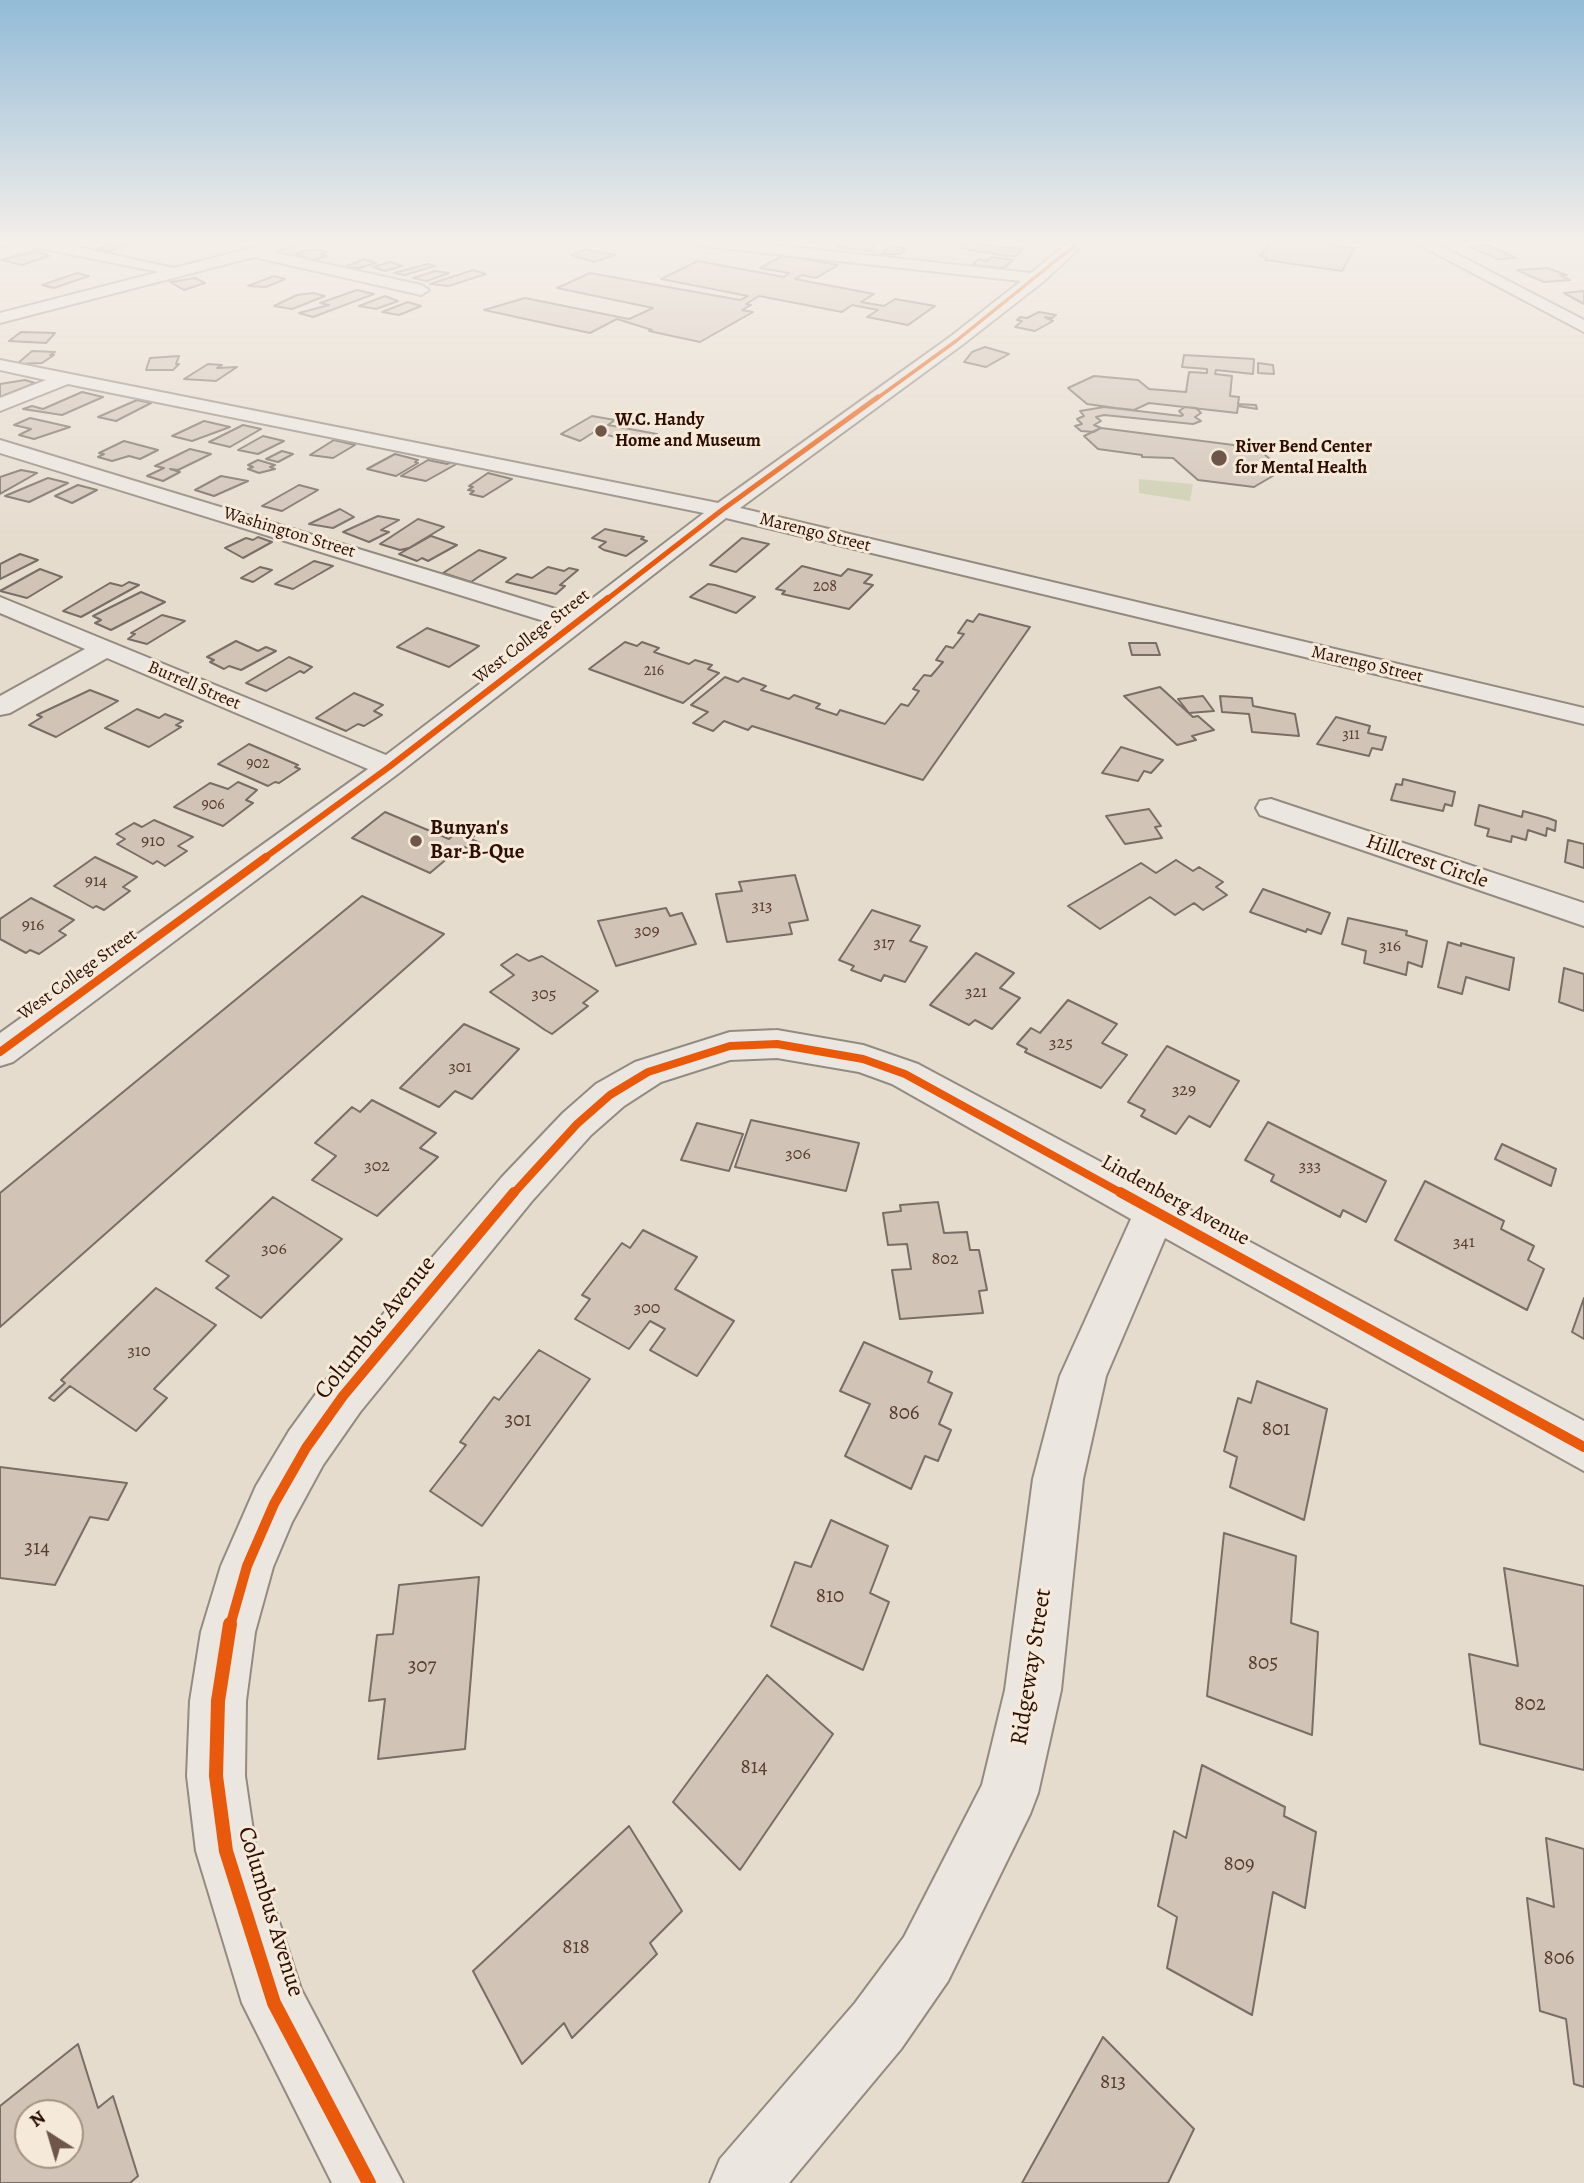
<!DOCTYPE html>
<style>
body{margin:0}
#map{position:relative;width:1584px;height:2183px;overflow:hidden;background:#e6dcce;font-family:Alegreya,serif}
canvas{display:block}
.north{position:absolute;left:14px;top:2099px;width:70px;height:70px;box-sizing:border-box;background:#f5ead9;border:2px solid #a59282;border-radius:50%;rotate:323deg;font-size:19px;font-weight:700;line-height:28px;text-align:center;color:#2d0e00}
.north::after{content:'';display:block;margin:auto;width:24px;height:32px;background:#6e5648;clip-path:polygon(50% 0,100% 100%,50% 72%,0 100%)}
</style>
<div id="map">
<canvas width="1584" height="2183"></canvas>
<div class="north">N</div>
</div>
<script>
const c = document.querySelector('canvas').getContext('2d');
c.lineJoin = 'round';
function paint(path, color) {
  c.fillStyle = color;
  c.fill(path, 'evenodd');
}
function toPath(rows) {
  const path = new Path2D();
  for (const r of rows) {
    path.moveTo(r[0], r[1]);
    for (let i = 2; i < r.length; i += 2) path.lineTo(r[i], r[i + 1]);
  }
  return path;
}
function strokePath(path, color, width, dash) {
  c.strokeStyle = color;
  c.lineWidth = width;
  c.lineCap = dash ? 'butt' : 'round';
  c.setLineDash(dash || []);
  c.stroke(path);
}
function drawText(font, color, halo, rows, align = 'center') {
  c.font = font + ' Alegreya,serif';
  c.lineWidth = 6;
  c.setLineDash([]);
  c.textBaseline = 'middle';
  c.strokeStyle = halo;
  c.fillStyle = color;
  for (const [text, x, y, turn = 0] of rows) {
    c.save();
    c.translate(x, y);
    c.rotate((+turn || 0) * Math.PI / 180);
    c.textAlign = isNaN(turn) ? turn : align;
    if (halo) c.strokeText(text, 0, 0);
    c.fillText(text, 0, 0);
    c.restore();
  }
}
paint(toPath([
 [1139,479,1193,484,1190,501,1139,493]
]), '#ccceb0');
const building = toPath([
 [114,242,133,242,109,251,98,249,114,242],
 [840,242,868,242,876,244,870,251,836,247,840,242],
 [965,242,983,245,980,247,986,245,1023,249,1016,256,1006,256,959,248,965,242],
 [1270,242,1333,242,1331,245,1355,248,1342,271,1265,260,1267,257,1260,256,1270,242],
 [1488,245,1516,258,1498,259,1470,247,1488,245],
 [890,246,899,247,906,249,900,254,881,254,890,246],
 [586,249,599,252,615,255,594,262,571,255,586,249],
 [308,250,319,250,327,252,321,254,327,256,312,260,295,254,308,250],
 [36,251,49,256,22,265,1,260,36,251],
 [784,255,838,265,816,278,802,275,795,279,874,294,861,302,884,306,895,299,935,306,908,325,867,317,878,310,852,305,842,312,759,296,746,304,751,305,742,310,753,312,700,342,649,331,652,330,617,319,590,333,484,310,525,298,629,319,653,308,557,288,590,273,740,300,748,296,661,279,698,261,784,277,789,273,760,268,784,255],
 [991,257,1013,260,1004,268,972,265,979,259,987,261,991,257],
 [364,259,376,263,359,268,345,267,364,259],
 [390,262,402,266,385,271,373,267,390,262],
 [428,264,435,266,405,275,394,273,428,264],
 [1547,268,1567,275,1560,275,1570,280,1544,282,1517,270,1547,268],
 [473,270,486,274,449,286,430,284,473,270],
 [435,271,449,273,427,281,413,278,435,271],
 [77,273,89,276,54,288,42,285,77,273],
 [274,276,285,279,266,287,248,286,274,276],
 [195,278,205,283,184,290,170,282,195,278],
 [357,290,374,294,313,317,299,313,329,305,320,303,357,290],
 [1584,291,1584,304,1564,293,1584,291],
 [313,293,325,296,292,309,274,306,297,295,313,293],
 [385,296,398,301,376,309,359,306,385,296],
 [408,302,421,306,399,315,382,312,408,302],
 [1039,312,1056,315,1052,318,1045,317,1053,321,1035,331,1015,327,1022,321,1017,320,1020,317,1027,318,1039,312],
 [21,332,55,333,46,343,9,341,21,332],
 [985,347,1009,354,986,367,964,362,972,352,985,347],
 [32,351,55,352,50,355,54,355,42,363,17,364,32,351],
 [1184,355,1254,359,1253,374,1216,370,1215,374,1232,376,1230,396,1239,397,1238,404,1256,405,1257,409,1238,406,1237,413,1149,403,1134,410,1116,408,1087,404,1068,388,1094,376,1138,380,1149,389,1186,392,1189,372,1207,373,1207,369,1182,367,1184,355],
 [179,356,176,364,179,364,173,370,146,370,150,358,179,356],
 [1258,363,1273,365,1274,374,1258,373,1258,363],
 [208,364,222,365,217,368,237,367,216,381,184,379,208,364],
 [25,380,35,383,0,397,0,384,25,380],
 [82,392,103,397,62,415,23,409,32,406,43,409,82,392],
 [137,400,151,403,116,421,98,417,137,400],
 [1104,407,1181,416,1183,415,1179,411,1185,407,1196,408,1201,413,1195,417,1201,421,1193,424,1104,415,1096,417,1101,421,1094,425,1101,428,1094,432,1081,431,1075,426,1082,424,1077,419,1084,416,1080,411,1104,407],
 [592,416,615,420,608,425,657,434,640,447,625,443,629,440,594,432,580,441,561,434,592,416],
 [30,418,70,427,34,439,19,435,31,429,14,425,30,418],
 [204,421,230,427,192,441,172,436,204,421],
 [243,425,261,429,230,447,209,442,243,425],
 [1101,428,1257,448,1283,470,1254,487,1198,480,1173,458,1142,457,1142,455,1098,449,1084,436,1101,428],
 [263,436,284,441,258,454,238,450,263,436],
 [334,440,355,445,333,458,310,455,334,440],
 [124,441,158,450,140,459,129,456,112,461,98,457,104,454,99,453,124,441],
 [190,449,211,454,178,470,170,469,180,472,163,481,147,476,164,468,155,466,190,449],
 [282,451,293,454,278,462,266,459,282,451],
 [395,454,418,460,415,462,418,463,396,476,367,469,395,454],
 [258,460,275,465,270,467,275,469,259,473,248,469,253,467,248,465,258,460],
 [428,460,447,464,453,461,460,462,426,481,401,476,428,460],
 [21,470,37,473,0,494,0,477,21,470],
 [488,473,512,479,483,497,470,494,474,491,468,490,473,487,469,486,488,473],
 [221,476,248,481,214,496,195,490,221,476],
 [48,478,68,483,29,502,5,496,48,478],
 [78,485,97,490,72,503,55,496,78,485],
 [299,485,318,490,282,511,262,506,299,485],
 [340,509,354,517,333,528,309,524,340,509],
 [378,516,399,520,381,530,389,532,369,542,343,532,378,516],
 [418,519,444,527,409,548,400,550,380,544,418,519],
 [605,529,644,537,641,539,647,541,626,556,604,550,599,547,606,542,592,538,605,529],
 [431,536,457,545,428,561,422,558,417,561,399,554,431,536],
 [258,537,272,542,243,558,225,548,246,538,253,540,258,537],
 [742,538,769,544,736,572,710,565,742,538],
 [479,550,506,558,471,582,443,573,479,550],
 [20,554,38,560,0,579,0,564,20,554],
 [314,561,333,566,293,589,275,584,314,561],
 [802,566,841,576,848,569,872,575,864,583,873,585,849,609,782,594,785,591,776,589,802,566],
 [260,567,272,570,253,582,241,578,260,567],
 [548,567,564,571,569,568,578,570,560,585,565,586,556,594,506,582,517,574,532,578,548,567],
 [40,569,62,577,27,598,0,591,40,569],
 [129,582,139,585,81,617,63,611,110,583,122,586,129,582],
 [708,584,715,585,755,597,736,613,690,597,708,584],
 [141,592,165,602,111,630,95,623,101,620,93,616,141,592],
 [979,614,1030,627,923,780,752,726,748,730,724,721,713,731,693,723,708,712,691,705,725,677,738,682,743,678,766,686,761,690,789,699,794,695,820,704,816,708,837,715,840,710,885,724,901,704,908,706,919,691,913,689,924,675,931,676,943,662,936,660,946,646,953,648,964,634,958,633,967,620,973,622,979,614],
 [162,615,185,621,147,644,128,639,135,634,131,633,162,615],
 [427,628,479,646,449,667,397,647,427,628],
 [236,641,258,651,266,647,276,651,241,670,229,666,224,669,210,662,214,660,207,657,236,641],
 [625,642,637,646,642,642,659,648,654,652,689,664,695,660,712,665,708,669,719,673,683,703,589,669,625,642],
 [1129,643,1156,643,1160,655,1132,655,1129,643],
 [289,657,312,667,304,673,300,671,266,691,246,683,289,657],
 [1160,687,1193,717,1198,716,1214,730,1192,736,1196,740,1177,745,1124,696,1160,687],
 [90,690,118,701,56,737,29,725,42,717,37,715,90,690],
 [354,693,383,705,374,711,382,715,364,726,358,724,346,731,316,718,354,693],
 [1203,696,1214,711,1189,713,1178,699,1203,696],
 [1220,696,1252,698,1253,706,1295,714,1299,736,1252,732,1249,714,1222,712,1220,696],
 [137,709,159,718,165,714,183,721,176,725,181,727,149,747,105,728,137,709],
 [1336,717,1370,726,1368,733,1386,737,1382,750,1372,748,1369,756,1317,744,1336,717],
 [249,744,298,765,295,767,300,769,279,783,275,782,268,786,218,764,249,744],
 [1121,747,1163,760,1151,773,1144,771,1138,781,1102,773,1121,747],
 [1403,779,1455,792,1452,806,1445,804,1443,811,1391,800,1396,784,1402,785,1403,779],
 [238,782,257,790,246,800,253,803,223,826,174,807,210,783,228,789,238,782],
 [1479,805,1522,817,1523,811,1548,818,1556,821,1555,831,1547,828,1546,836,1528,830,1526,840,1512,836,1511,842,1487,836,1489,829,1475,825,1479,805],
 [1149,809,1161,826,1155,827,1162,838,1125,844,1106,816,1149,809],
 [385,812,449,839,459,830,474,836,471,839,480,843,472,850,462,846,430,873,352,838,385,812],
 [154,820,193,837,178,846,187,851,165,866,157,861,153,864,117,844,125,839,116,834,134,823,142,827,154,820],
 [1568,840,1584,844,1584,868,1565,862,1568,840],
 [95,857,137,877,123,887,130,891,104,910,96,906,93,908,54,886,95,857],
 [1176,860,1193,871,1199,867,1223,882,1216,887,1227,895,1203,910,1194,903,1175,915,1150,897,1100,929,1068,906,1141,863,1156,873,1176,860],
 [795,875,808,920,789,923,792,934,727,942,716,894,742,891,739,882,795,875],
 [1263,889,1330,913,1321,934,1307,929,1306,932,1250,912,1263,889],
 [362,896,444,934,0,1327,0,1193,362,896],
 [31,898,74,920,59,931,66,935,39,954,30,950,26,953,0,939,0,919,31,898],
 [666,908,670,916,682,913,696,944,616,966,598,921,666,908],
 [872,910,920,926,910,941,927,947,905,982,884,975,881,981,851,970,854,966,839,960,872,910],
 [1348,918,1407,931,1406,935,1427,941,1422,967,1408,962,1406,975,1364,963,1366,951,1342,944,1348,918],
 [1448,942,1461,946,1461,943,1514,958,1509,990,1466,977,1462,994,1438,987,1448,942],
 [976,953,1014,973,1000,988,1020,998,992,1029,975,1020,969,1025,930,1005,976,953],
 [517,954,529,961,542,956,598,991,583,1003,588,1006,552,1034,545,1030,490,992,514,975,501,965,517,954],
 [1564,968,1584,974,1584,1011,1559,1002,1564,968],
 [1068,1000,1117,1024,1102,1043,1127,1055,1101,1088,1025,1052,1027,1049,1017,1044,1031,1028,1040,1033,1068,1000],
 [464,1024,519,1049,472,1099,455,1091,439,1107,400,1088,464,1024],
 [1167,1046,1239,1081,1210,1127,1189,1116,1176,1134,1141,1116,1145,1110,1128,1102,1167,1046],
 [372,1100,436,1133,420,1148,438,1157,377,1216,312,1180,336,1156,315,1143,352,1107,360,1112,372,1100],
 [751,1120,859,1143,846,1191,735,1167,751,1120],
 [1268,1122,1386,1181,1366,1222,1343,1210,1340,1217,1271,1181,1274,1175,1245,1160,1268,1122],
 [697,1123,743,1134,729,1171,681,1160,697,1123],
 [1502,1144,1556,1169,1551,1186,1495,1159,1502,1144],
 [1425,1181,1504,1221,1501,1229,1534,1246,1528,1260,1544,1269,1527,1310,1395,1240,1425,1181],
 [273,1197,342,1239,261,1318,216,1288,229,1276,206,1261,273,1197],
 [938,1202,944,1233,967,1232,970,1250,979,1250,987,1290,979,1291,983,1313,900,1319,892,1270,911,1269,907,1244,888,1245,883,1213,901,1211,900,1205,938,1202],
 [643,1230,697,1257,675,1289,734,1321,697,1376,650,1350,665,1329,650,1321,629,1349,575,1319,590,1299,582,1295,622,1243,630,1248,643,1230],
 [156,1288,216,1325,154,1389,167,1398,136,1431,70,1386,54,1401,49,1398,65,1383,61,1380,156,1288],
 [1584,1298,1584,1339,1572,1332,1584,1298],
 [864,1342,932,1372,928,1382,952,1393,939,1424,951,1430,938,1461,925,1456,911,1489,845,1456,870,1404,840,1391,864,1342],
 [539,1350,590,1379,482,1526,430,1491,466,1445,460,1442,494,1397,499,1400,539,1350],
 [1257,1381,1327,1409,1304,1520,1230,1487,1237,1457,1224,1451,1238,1398,1251,1403,1257,1381],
 [0,1467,127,1483,108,1520,90,1517,55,1585,0,1578,0,1467],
 [831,1520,888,1546,870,1593,889,1602,863,1670,771,1626,795,1562,811,1567,831,1520],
 [1224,1533,1296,1556,1291,1623,1318,1632,1312,1735,1207,1696,1224,1533],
 [1504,1568,1584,1586,1584,1770,1480,1744,1469,1654,1518,1666,1504,1568],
 [479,1577,465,1749,378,1759,385,1699,369,1701,377,1635,393,1634,399,1585,479,1577],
 [767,1675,833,1734,740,1870,673,1802,767,1675],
 [1202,1765,1285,1807,1284,1816,1316,1832,1305,1908,1273,1892,1252,2015,1167,1968,1177,1917,1158,1906,1174,1831,1186,1838,1202,1765],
 [629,1826,682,1911,650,1943,657,1954,572,2038,564,2023,522,2064,473,1971,629,1826],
 [1546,1838,1584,1849,1584,2087,1574,2084,1566,2019,1540,2011,1527,1898,1554,1907,1546,1838],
 [1103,2037,1194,2129,1168,2183,1022,2183,1103,2037],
 [78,2044,98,2108,113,2096,138,2176,130,2183,0,2183,0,2106,78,2044],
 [28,2113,70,2113,70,2155,28,2155,28,2113]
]);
paint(building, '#d1c3b6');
strokePath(building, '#786e65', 2);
const minor = toPath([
 [22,242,54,242,174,268,275,242,301,242,273,252,421,285,429,290,421,295,254,257,0,323,0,313,159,272,39,248,0,259,0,249,22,242],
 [694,242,746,242,1031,273,1069,242,1086,242,1044,281,962,345,740,508,1584,708,1584,724,726,518,399,773,13,1062,0,1066,0,1033,368,769,107,658,10,713,0,715,0,696,85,649,0,613,0,597,386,755,557,625,0,453,0,440,572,614,704,513,68,384,0,411,0,398,46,380,0,370,0,360,718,503,950,337,1021,281,701,246,694,242],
 [1414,242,1433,242,1584,320,1584,332,1414,242],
 [1271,799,1584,903,1584,926,1260,815,1256,808,1260,801,1271,799],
 [777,1030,863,1045,918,1064,1584,1421,1584,1471,1165,1238,1106,1376,1083,1479,1061,1690,1038,1793,1030,1814,948,1981,901,2049,789,2183,710,2183,720,2159,855,2003,904,1937,982,1785,1005,1690,1033,1479,1060,1376,1131,1219,892,1084,859,1072,777,1058,730,1060,661,1082,624,1106,591,1135,532,1201,360,1412,323,1465,292,1522,273,1567,255,1632,246,1701,245,1776,256,1851,301,1989,403,2183,332,2183,242,2003,196,1851,187,1776,190,1701,201,1632,221,1566,256,1486,289,1431,326,1380,502,1177,563,1113,596,1084,635,1062,730,1032,777,1030]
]);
strokePath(minor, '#938a80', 4);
paint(minor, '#ebe6df');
strokePath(toPath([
 [876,399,956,341,1079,242]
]), '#e8590c', 3.5);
strokePath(toPath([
 [606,600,722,510,878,397]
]), '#e8590c', 5);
strokePath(toPath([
 [263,859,389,767,608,598]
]), '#e8590c', 6);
strokePath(toPath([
 [0,1052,266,857],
 [513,1194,577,1124,610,1095,648,1072,730,1046,777,1044,863,1059,905,1074,1123,1194]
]), '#e8590c', 8);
strokePath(toPath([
 [1120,1192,1584,1447],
 [230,1626,247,1566,274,1504,306,1448,343,1396,514,1192]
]), '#e8590c', 10);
strokePath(toPath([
 [230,1624,218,1701,216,1776,226,1851,274,2003,369,2183]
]), '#e8590c', 14);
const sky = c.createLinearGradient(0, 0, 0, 548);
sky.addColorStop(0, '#92bbd7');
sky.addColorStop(0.44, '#f4efe9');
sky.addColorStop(1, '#f4efe900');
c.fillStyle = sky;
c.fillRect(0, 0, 1584, 548);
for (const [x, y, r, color] of [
 [601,431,7,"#6e5648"],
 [1219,458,9,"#6e5648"],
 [416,841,7,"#6e5648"]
]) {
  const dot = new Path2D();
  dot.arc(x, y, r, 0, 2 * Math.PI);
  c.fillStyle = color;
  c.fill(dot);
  strokePath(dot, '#f5ead9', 2.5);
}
drawText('16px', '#563b2e', null, [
 ["208",825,587],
 ["216",654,671],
 ["311",1351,735],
 ["902",258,764],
 ["906",213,805]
]);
drawText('bold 18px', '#2d0e00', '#f5ead9', [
 ["W.C. Handy",615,421],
 ["Home and Museum",615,442],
 ["River Bend Center",1235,448],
 ["for Mental Health",1235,469]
], 'left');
drawText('18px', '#2d0e00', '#f5ead9', [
 ["Washington Street",289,533,17],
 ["Marengo Street",815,533,14],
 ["West College Street",532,637,-38],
 ["Marengo Street",1367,665,13],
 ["Burrell Street",194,686,23],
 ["West College Street",78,975,-36]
]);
drawText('18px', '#563b2e', null, [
 ["910",153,842],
 ["914",96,882],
 ["313",762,907],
 ["916",33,926],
 ["309",647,932],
 ["317",884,944],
 ["316",1390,947],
 ["321",976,993],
 ["305",544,995],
 ["325",1061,1044],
 ["301",460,1068],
 ["329",1184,1091],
 ["306",798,1155],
 ["302",377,1167],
 ["333",1310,1167],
 ["341",1464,1243],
 ["306",274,1250],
 ["802",945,1260],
 ["300",647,1309],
 ["310",139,1352]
]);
drawText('bold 21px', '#2d0e00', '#f5ead9', [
 ["Bunyan's",430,829],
 ["Bar-B-Que",430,853]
], 'left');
drawText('21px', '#2d0e00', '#f5ead9', [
 ["Hillcrest Circle",1427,862,19],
 ["Lindenberg Avenue",1175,1201,29]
]);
drawText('21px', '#563b2e', null, [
 ["806",904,1414],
 ["301",518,1421],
 ["801",1276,1430],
 ["314",37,1549],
 ["810",830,1597],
 ["805",1263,1664],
 ["307",422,1667],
 ["802",1530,1705],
 ["814",754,1768],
 ["809",1239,1865],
 ["818",576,1948],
 ["806",1559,1959],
 ["813",1113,2083]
]);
drawText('24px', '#2d0e00', '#f5ead9', [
 ["Columbus Avenue",376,1328,-51],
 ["Ridgeway Street",1032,1667,-81],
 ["Columbus Avenue",270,1912,73]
]);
</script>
